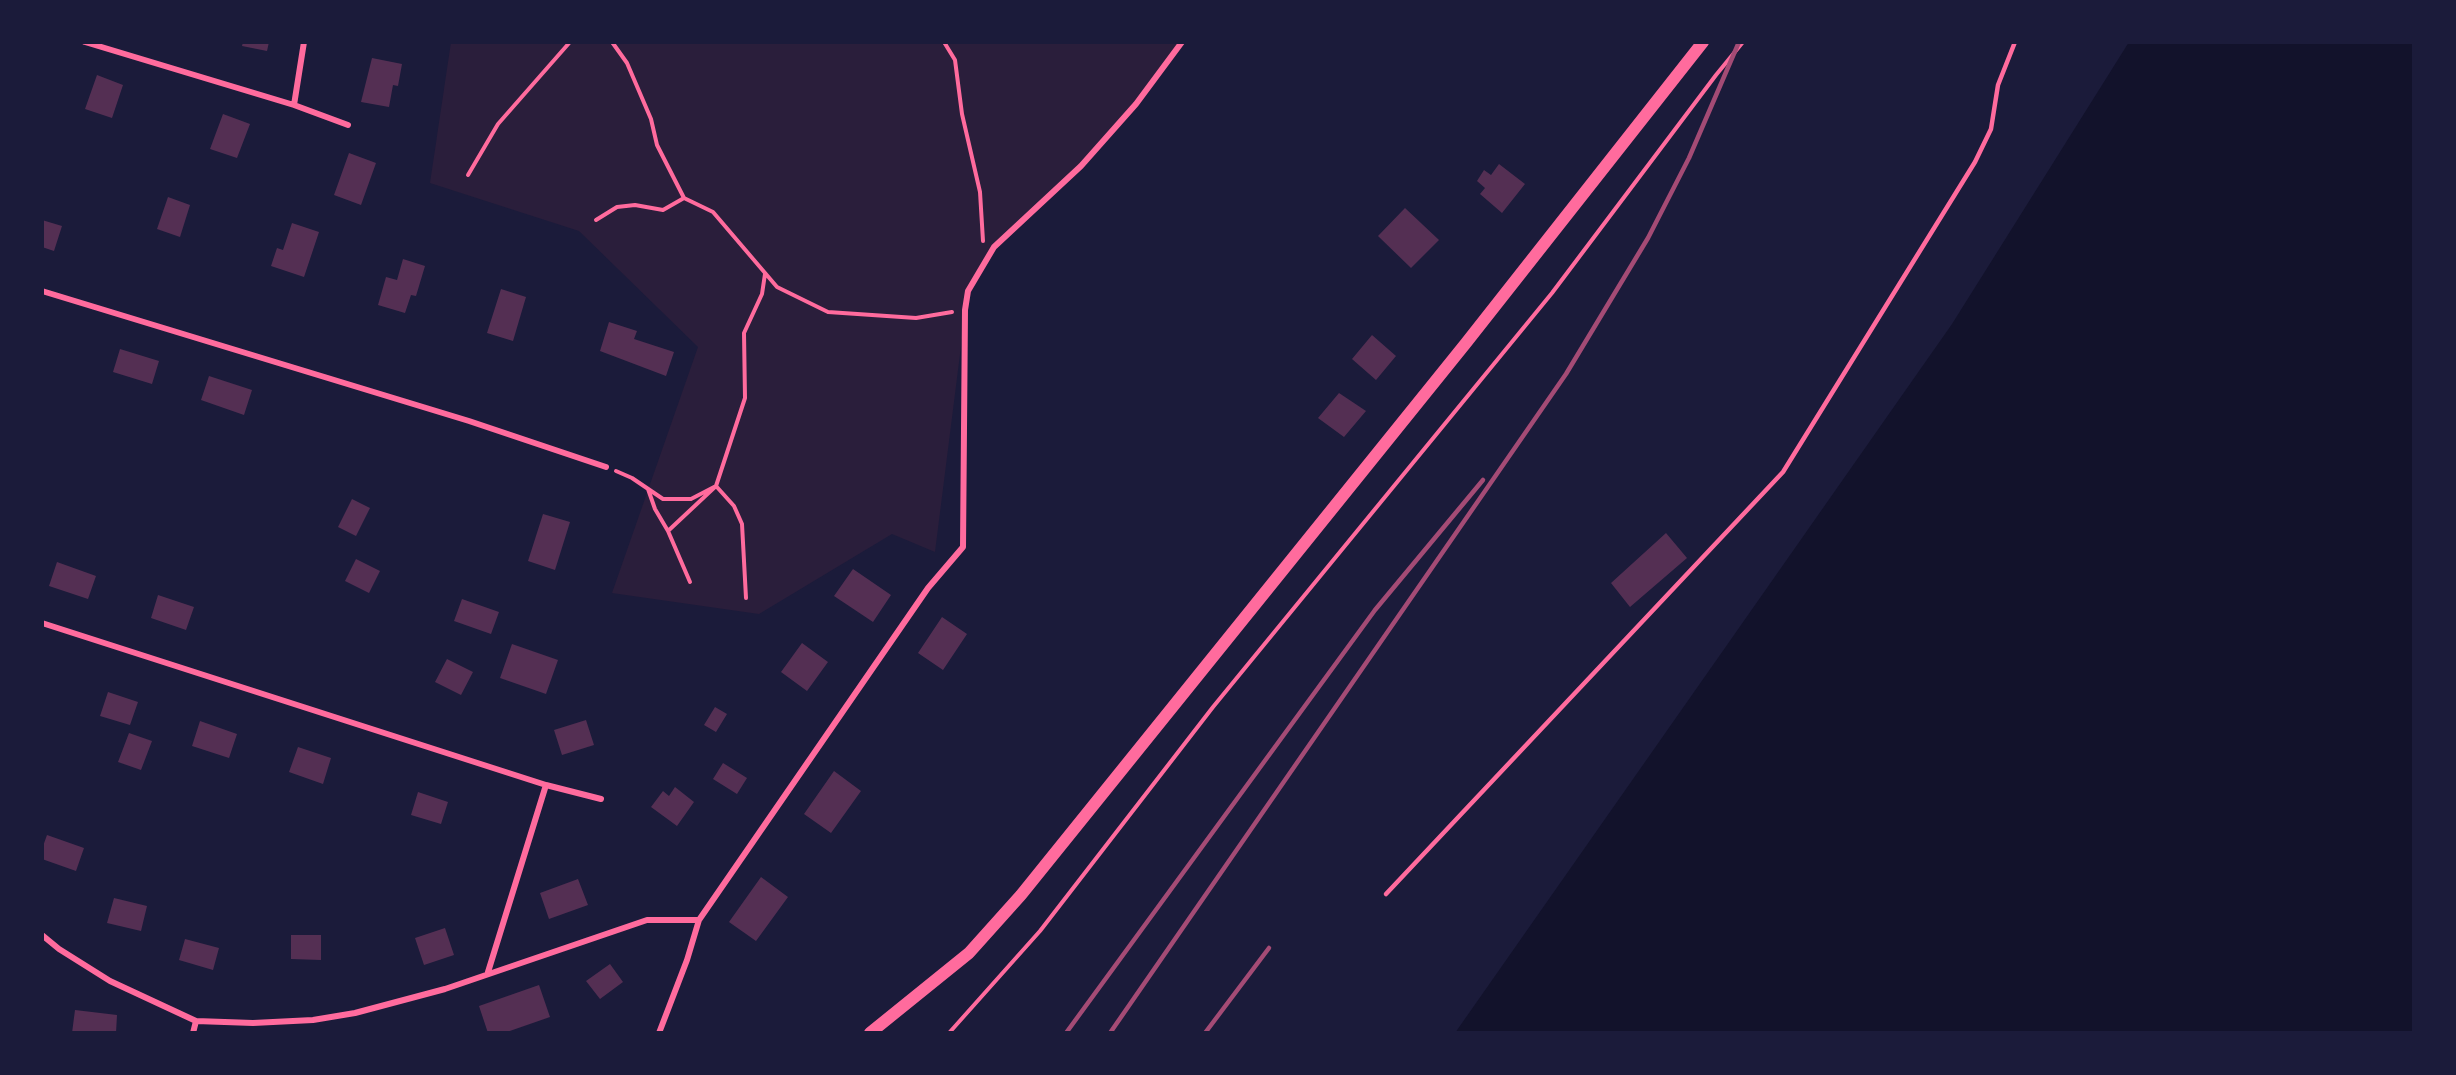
<!DOCTYPE html>
<style>
body{margin:0}
#map{position:relative;width:2456px;height:1075px;overflow:hidden;background:#1b1b3a;font-family:Quicksand,sans-serif}
canvas{display:block}
.frame{position:absolute;inset:0;border:44px solid #1b1b3a;pointer-events:none}
</style>
<div id="map">
<canvas width="2456" height="1075"></canvas>
<div class="frame"></div>
</div>
<script>
const c = document.querySelector('canvas').getContext('2d');
c.lineJoin = 'round';
function paint(path, color) {
  c.fillStyle = color;
  c.fill(path, 'evenodd');
}
function toPath(rows) {
  const path = new Path2D();
  for (const r of rows) {
    path.moveTo(r[0], r[1]);
    for (let i = 2; i < r.length; i += 2) path.lineTo(r[i], r[i + 1]);
  }
  return path;
}
function strokePath(path, color, width, dash) {
  c.strokeStyle = color;
  c.lineWidth = width;
  c.lineCap = dash ? 'butt' : 'round';
  c.setLineDash(dash || []);
  c.stroke(path);
}
paint(toPath([
 [451,42,1179,42,1136,104,1081,166,994,247,968,291,935,552,892,534,759,614,612,593,698,347,579,231,430,183]
]), '#2a1e3b');
paint(toPath([
 [2129,42,2414,42,2414,1033,1455,1033,1952,324]
]), '#12122b');
paint(toPath([
 [243,42,269,42,267,51,242,46],
 [372,58,402,64,398,86,393,85,389,107,361,102],
 [97,75,123,85,112,118,85,109],
 [223,114,250,124,237,158,210,149],
 [349,153,376,163,361,205,334,195],
 [1499,164,1525,184,1502,213,1480,194,1485,188,1477,181,1484,170,1491,175],
 [168,197,190,205,180,237,157,229],
 [1405,208,1439,240,1411,268,1378,236],
 [42,220,62,226,54,251,42,247],
 [292,223,319,232,304,277,271,266,277,248,283,250],
 [403,259,425,266,416,296,411,295,405,313,378,305,386,277,397,280],
 [501,289,526,297,513,341,487,333],
 [609,322,637,331,634,339,674,352,666,376,600,351],
 [1372,335,1396,356,1376,380,1352,359],
 [120,349,159,361,152,384,113,372],
 [209,376,252,390,244,415,201,400],
 [1339,393,1366,411,1344,437,1318,418],
 [352,499,370,508,356,536,338,527],
 [543,514,570,522,555,570,528,561],
 [1666,533,1687,558,1630,607,1611,583],
 [356,559,380,571,369,593,345,581],
 [57,562,96,576,88,599,49,586],
 [853,569,891,595,873,622,834,596],
 [158,595,194,607,186,630,151,618],
 [462,599,499,612,491,634,454,621],
 [942,617,967,634,943,670,918,653],
 [802,643,828,662,807,691,781,672],
 [512,644,558,660,546,694,500,678],
 [447,659,473,672,461,695,435,682],
 [108,692,138,702,130,725,100,716],
 [715,707,727,714,716,732,704,725],
 [586,720,594,745,562,755,554,730],
 [200,721,237,734,229,758,192,746],
 [129,733,152,741,141,770,118,762],
 [298,747,331,758,323,784,289,772],
 [723,763,747,778,737,794,713,779],
 [834,771,861,791,831,833,804,814],
 [675,787,694,802,677,826,651,807,663,791,669,796],
 [418,792,448,802,441,824,411,815],
 [47,835,84,848,76,871,42,859,42,849],
 [761,877,788,897,756,941,729,922],
 [578,879,588,905,549,919,540,893],
 [114,898,147,906,141,931,107,923],
 [445,928,454,955,424,965,415,938],
 [291,935,321,935,321,960,291,959],
 [185,939,219,948,213,970,179,960],
 [610,964,623,982,600,999,586,981],
 [539,985,550,1017,504,1033,488,1033,479,1006],
 [75,1010,117,1015,116,1033,72,1033]
]), '#542f53');
strokePath(toPath([
 [612,42,627,63,651,119,657,145,684,198,713,212,777,287,828,312,916,318,952,312],
 [944,42,955,60,962,114,980,192,983,241],
 [468,175,498,124,570,42],
 [596,220,617,207,635,205,663,210,684,198],
 [616,471,632,478,663,499,691,499,716,486,668,531,690,582],
 [648,489,655,509,668,531],
 [746,598,742,524,734,506,716,486,745,398,744,333,762,294,765,274],
 [949,1033,1040,931,1213,707,1552,293,1716,75,1743,42]
]), '#ff6b9d', 4);
strokePath(toPath([
 [1386,894,1783,472,1975,162,1991,129,1998,85,2015,42]
]), '#ff6b9d', 4.5);
strokePath(toPath([
 [85,42,294,105,304,42],
 [294,105,348,125],
 [42,291,469,421,606,467],
 [42,623,546,785,601,799],
 [42,935,59,949,110,981,196,1021,253,1023,313,1020,355,1013,445,989,647,920,699,920],
 [488,972,546,785],
 [193,1033,196,1021],
 [659,1033,687,960,699,920,928,588,963,547,965,310,968,291,994,247,1081,166,1136,104,1182,42]
]), '#ff6b9d', 6);
strokePath(toPath([
 [870,1033,969,953,1021,895,1466,343,1703,42]
]), '#ff6b9d', 12);
strokePath(toPath([
 [1066,1033,1375,610,1483,480],
 [1110,1033,1566,374,1648,238,1689,158,1739,42],
 [1205,1033,1269,948]
]), '#a44b75', 4.5);
</script>
